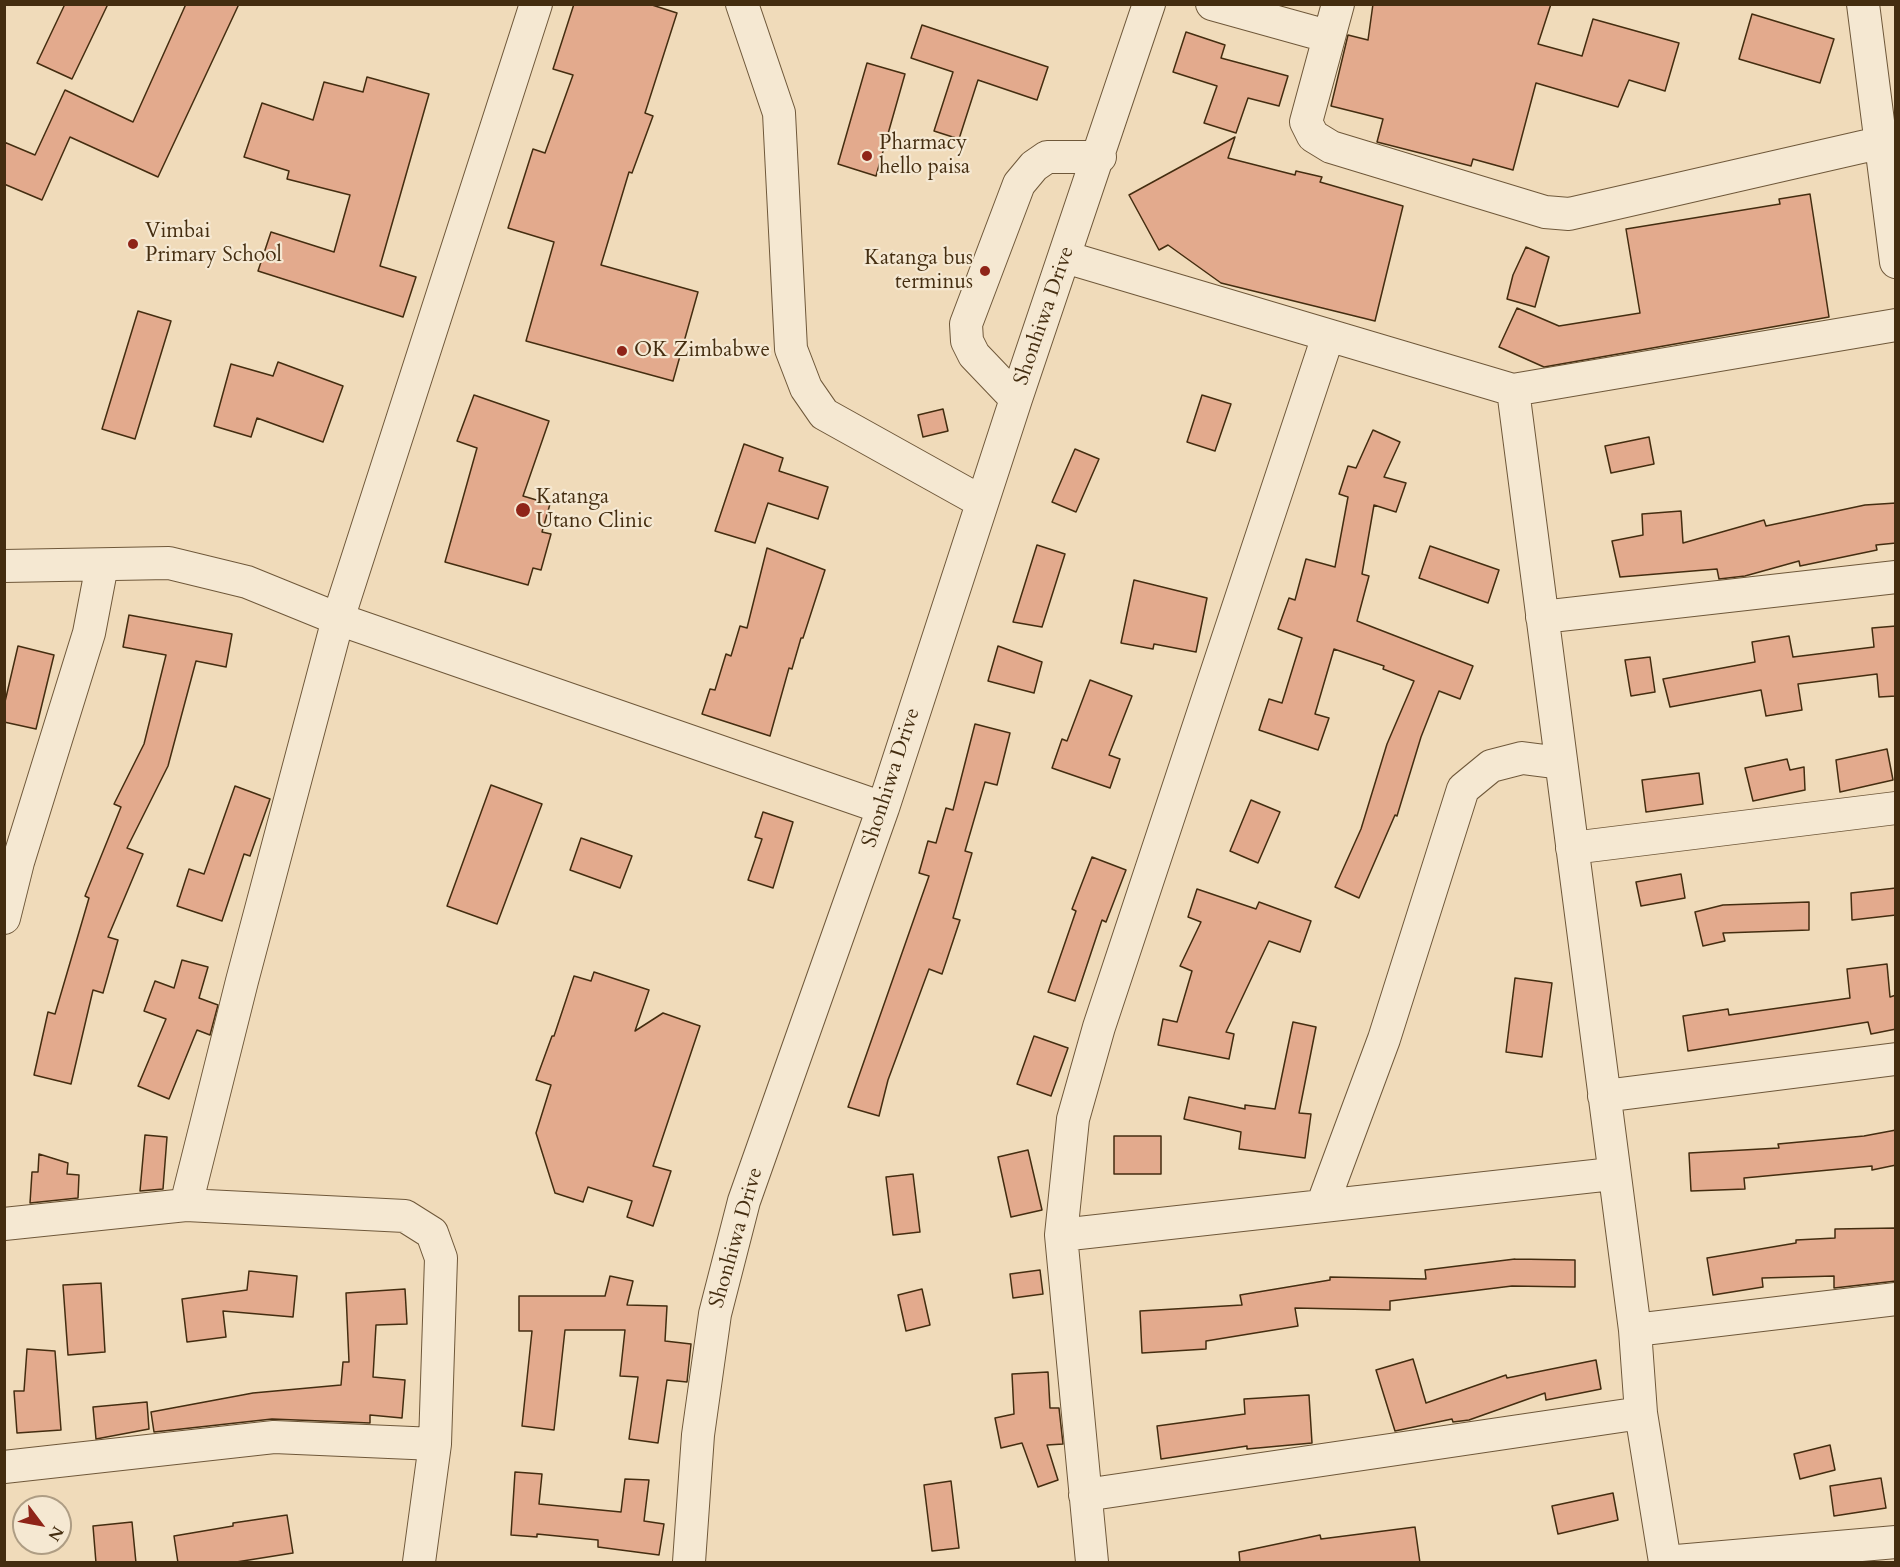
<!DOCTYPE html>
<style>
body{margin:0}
#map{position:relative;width:1900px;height:1567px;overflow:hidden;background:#f0dbba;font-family:Cardo,serif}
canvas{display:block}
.frame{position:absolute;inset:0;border:6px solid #442d10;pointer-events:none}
.north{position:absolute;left:12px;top:1495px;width:60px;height:60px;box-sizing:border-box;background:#f5e8d2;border:2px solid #ae9d84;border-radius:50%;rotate:122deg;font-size:16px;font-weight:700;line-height:24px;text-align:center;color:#442d10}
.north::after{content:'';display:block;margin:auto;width:21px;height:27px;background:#8f2418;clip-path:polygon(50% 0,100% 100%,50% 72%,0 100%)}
</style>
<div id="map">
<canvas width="1900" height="1567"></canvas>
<div class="frame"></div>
<div class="north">N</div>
</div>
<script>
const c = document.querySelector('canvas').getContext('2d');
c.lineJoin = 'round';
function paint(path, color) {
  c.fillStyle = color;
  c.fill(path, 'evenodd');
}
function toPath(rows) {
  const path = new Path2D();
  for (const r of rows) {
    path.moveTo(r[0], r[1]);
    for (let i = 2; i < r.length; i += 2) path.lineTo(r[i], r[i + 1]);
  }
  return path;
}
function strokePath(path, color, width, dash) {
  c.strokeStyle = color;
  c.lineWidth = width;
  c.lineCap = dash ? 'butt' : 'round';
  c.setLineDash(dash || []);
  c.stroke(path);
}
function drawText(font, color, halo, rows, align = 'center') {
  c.font = font + ' Cardo,serif';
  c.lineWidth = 4.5;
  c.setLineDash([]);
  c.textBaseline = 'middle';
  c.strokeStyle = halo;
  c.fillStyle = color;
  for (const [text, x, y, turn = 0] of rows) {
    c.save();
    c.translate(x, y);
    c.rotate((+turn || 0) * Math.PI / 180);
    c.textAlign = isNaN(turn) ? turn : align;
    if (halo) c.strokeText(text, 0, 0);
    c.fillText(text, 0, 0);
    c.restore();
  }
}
const building = toPath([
 [65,4,108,4,72,79,37,63,65,4],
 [186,4,239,4,158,177,70,137,42,200,4,184,4,142,35,155,65,90,133,122,186,4],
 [574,4,649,4,677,13,645,113,653,116,632,173,629,172,601,265,698,292,673,381,526,341,554,242,508,228,533,149,545,153,573,75,553,69,574,4],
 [1373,4,1551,4,1538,44,1582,56,1593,19,1679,43,1665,91,1629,80,1618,107,1536,83,1513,170,1473,159,1471,166,1377,142,1383,119,1331,106,1348,35,1368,40,1373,4],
 [1752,14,1834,39,1820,83,1739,59,1752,14],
 [922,25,1048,67,1037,100,978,80,959,139,934,131,953,72,911,58,922,25],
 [1186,32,1225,45,1221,58,1288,76,1279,106,1248,98,1236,133,1204,123,1217,86,1173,72,1186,32],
 [867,63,905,74,876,176,838,164,867,63],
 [367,77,429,94,380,266,416,277,403,317,258,271,271,232,334,252,350,195,287,179,289,171,244,157,262,103,313,120,324,82,363,92,367,77],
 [1235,137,1228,158,1295,175,1296,171,1322,177,1320,182,1403,206,1375,321,1221,283,1168,245,1159,250,1129,195,1235,137],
 [1810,194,1829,317,1544,367,1499,347,1517,308,1559,326,1640,313,1626,229,1780,204,1779,199,1810,194],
 [1526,247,1549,257,1535,307,1507,299,1513,275,1526,247],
 [138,311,171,321,135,439,102,429,138,311],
 [278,362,343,386,323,442,257,418,251,437,214,426,231,364,273,376,278,362],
 [474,395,549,421,523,496,550,504,542,532,551,534,541,570,533,568,528,585,445,562,477,448,457,441,474,395],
 [1202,395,1231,404,1215,451,1187,442,1202,395],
 [943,409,948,431,923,437,918,415,943,409],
 [1373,430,1400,442,1384,477,1406,483,1396,512,1374,505,1362,574,1369,576,1357,621,1473,666,1460,699,1439,691,1421,737,1397,816,1395,815,1359,898,1335,887,1361,829,1387,744,1414,681,1383,669,1384,666,1334,649,1315,714,1329,718,1318,750,1259,730,1269,699,1282,703,1302,638,1278,629,1289,598,1295,600,1306,559,1335,567,1348,497,1339,494,1348,466,1356,468,1373,430],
 [1649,437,1654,464,1611,473,1605,446,1649,437],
 [744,444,783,458,779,471,828,487,818,519,768,503,755,543,715,531,744,444],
 [1075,449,1099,459,1076,512,1052,502,1075,449],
 [1896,503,1896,543,1876,545,1877,550,1800,566,1799,561,1745,576,1719,579,1717,569,1620,577,1612,541,1643,535,1642,514,1681,511,1683,543,1764,520,1766,526,1865,505,1896,503],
 [1037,545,1065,554,1042,627,1013,622,1037,545],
 [1430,546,1499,570,1488,603,1419,578,1430,546],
 [767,548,825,570,803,638,801,638,792,669,789,668,770,736,702,714,710,689,715,690,726,654,731,656,740,626,747,628,767,548],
 [1134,580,1207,598,1196,652,1154,644,1153,649,1121,643,1134,580],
 [129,615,232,634,226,667,196,661,168,766,127,848,143,854,108,937,118,940,103,993,93,990,71,1084,34,1075,48,1012,55,1014,89,898,85,896,121,807,114,804,144,744,166,655,123,647,129,615],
 [1896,626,1896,696,1879,697,1877,674,1798,684,1802,710,1766,716,1761,690,1670,707,1663,679,1755,662,1752,642,1789,636,1793,657,1874,647,1872,628,1896,626],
 [18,646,54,655,36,729,4,722,4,706,18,646],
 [998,646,1042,662,1034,693,988,681,998,646],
 [1650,657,1655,692,1631,696,1625,660,1650,657],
 [1090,680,1132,696,1109,755,1120,759,1110,788,1052,768,1062,739,1067,741,1090,680],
 [975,724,1010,733,997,785,985,782,965,851,972,853,953,918,960,920,942,974,929,969,888,1080,879,1116,848,1107,929,876,919,873,928,841,936,843,946,808,953,810,975,724],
 [1887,749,1893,780,1840,792,1836,760,1887,749],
 [1787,759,1790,770,1804,767,1805,790,1753,801,1745,768,1787,759],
 [1699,773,1703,804,1646,812,1642,780,1699,773],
 [491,785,542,804,497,924,447,906,491,785],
 [235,786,270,799,250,856,244,854,222,921,177,906,189,869,204,874,235,786],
 [1251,800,1280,812,1258,863,1230,851,1251,800],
 [763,812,793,822,773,888,748,880,762,839,755,837,763,812],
 [581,838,632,856,620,888,570,870,581,838],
 [1092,857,1126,870,1106,922,1102,920,1075,1001,1048,992,1076,911,1072,909,1092,857],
 [1681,874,1685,898,1641,906,1636,882,1681,874],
 [1896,888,1896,915,1852,920,1851,893,1896,888],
 [1197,889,1256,909,1259,902,1311,921,1300,952,1269,941,1226,1032,1234,1034,1229,1059,1158,1045,1163,1019,1177,1022,1192,971,1180,966,1201,922,1188,917,1197,889],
 [1809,902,1809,930,1723,933,1725,941,1703,946,1695,912,1723,905,1809,902],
 [182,960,208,967,199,998,218,1005,210,1035,197,1030,169,1099,138,1086,166,1019,144,1011,155,981,174,988,182,960],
 [1887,964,1890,997,1896,995,1896,1029,1871,1034,1868,1022,1688,1051,1683,1016,1728,1009,1729,1015,1850,998,1847,969,1887,964],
 [594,972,649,990,635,1031,663,1013,700,1026,653,1166,671,1171,653,1226,627,1217,632,1201,588,1187,583,1202,555,1193,536,1133,551,1085,536,1080,552,1036,554,1036,574,976,591,981,594,972],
 [1515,978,1552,983,1542,1057,1506,1052,1515,978],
 [1293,1022,1316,1027,1299,1113,1311,1114,1305,1158,1239,1149,1241,1132,1184,1119,1189,1097,1245,1109,1245,1105,1275,1109,1293,1022],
 [1034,1036,1068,1048,1051,1096,1017,1084,1034,1036],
 [1896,1130,1896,1165,1872,1170,1872,1166,1744,1178,1745,1189,1691,1191,1689,1153,1779,1148,1778,1144,1864,1136,1896,1130],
 [145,1135,167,1137,163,1189,140,1191,145,1135],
 [1114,1136,1161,1136,1161,1174,1114,1174,1114,1136],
 [1028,1150,1042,1210,1011,1217,998,1157,1028,1150],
 [39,1154,68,1163,67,1174,79,1175,78,1198,30,1203,32,1172,38,1172,39,1154],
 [913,1174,920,1232,893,1235,886,1177,913,1174],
 [1896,1228,1896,1281,1834,1288,1834,1276,1762,1278,1763,1287,1713,1295,1707,1258,1796,1243,1796,1240,1835,1238,1835,1229,1896,1228],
 [1515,1259,1575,1260,1575,1287,1512,1286,1390,1301,1390,1310,1295,1308,1298,1326,1206,1341,1206,1349,1142,1353,1140,1311,1242,1305,1240,1295,1330,1280,1330,1277,1426,1279,1425,1270,1515,1259],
 [1040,1270,1043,1294,1013,1298,1010,1274,1040,1270],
 [249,1271,297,1276,293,1317,223,1311,226,1337,187,1342,182,1299,247,1290,249,1271],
 [610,1276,633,1281,627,1305,667,1306,665,1341,691,1344,687,1382,667,1380,658,1443,629,1439,638,1377,620,1376,625,1330,565,1330,554,1430,522,1426,532,1331,519,1331,519,1296,605,1296,610,1276],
 [101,1283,105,1352,68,1355,63,1285,101,1283],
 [405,1289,407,1324,376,1325,373,1377,405,1380,402,1418,370,1415,370,1423,272,1419,154,1432,151,1412,253,1393,341,1385,343,1362,349,1362,346,1293,405,1289],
 [922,1289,930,1325,906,1331,898,1295,922,1289],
 [27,1349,55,1351,61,1430,17,1433,14,1391,24,1391,27,1349],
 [1413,1359,1426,1403,1506,1375,1507,1378,1596,1360,1601,1389,1546,1400,1545,1393,1469,1420,1453,1422,1452,1419,1395,1431,1376,1370,1413,1359],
 [1048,1372,1050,1408,1059,1408,1063,1444,1047,1445,1058,1480,1038,1487,1022,1443,1001,1448,995,1418,1014,1414,1012,1374,1048,1372],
 [1309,1395,1312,1443,1247,1449,1247,1446,1161,1459,1157,1426,1245,1414,1244,1399,1309,1395],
 [147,1402,149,1429,96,1439,93,1407,147,1402],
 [1830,1445,1835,1470,1800,1479,1794,1454,1830,1445],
 [515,1472,542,1474,539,1504,621,1512,625,1479,649,1480,644,1521,664,1524,659,1555,598,1547,598,1540,537,1534,537,1537,511,1535,515,1472],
 [1881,1478,1886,1508,1834,1516,1830,1486,1881,1478],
 [951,1481,959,1548,932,1551,924,1485,951,1481],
 [1613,1493,1618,1520,1558,1534,1552,1506,1613,1493],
 [287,1515,293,1553,230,1563,178,1563,174,1536,233,1526,233,1523,287,1515],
 [132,1522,136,1563,96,1563,93,1526,132,1522],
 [1415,1527,1420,1563,1240,1563,1239,1552,1320,1535,1321,1539,1415,1527]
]);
paint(building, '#e3aa8d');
strokePath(building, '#442d10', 1.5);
const minor = toPath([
 [742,4,779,113,791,349,806,388,824,414,982,502],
 [1212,4,1327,36],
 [1338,4,1306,122,1313,136,1331,147,1545,212,1569,214,1879,143],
 [1863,4,1896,262],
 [1065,257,1513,390,1635,1330,1641,1413,1665,1562],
 [1513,390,1896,325],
 [1016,399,974,355,967,341,966,324,1019,184,1034,166,1047,157,1100,157],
 [4,566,169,563,247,582,338,619,883,808],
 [1542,617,1896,577],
 [1572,848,1896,808],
 [4,918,18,862,89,633,102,565],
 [1604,1096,1896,1059],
 [186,1205,242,981,338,619,536,4],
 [1322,1206,1384,1039,1463,789,1491,766,1522,758,1561,763],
 [4,1224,186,1205,405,1216,432,1233,441,1258,435,1444,419,1562],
 [1061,1235,1612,1174],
 [1635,1330,1896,1299],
 [4,1467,274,1437,435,1444],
 [1085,1495,1641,1413],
 [689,1562,698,1435,715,1314,744,1201,883,808,1016,399,1149,4],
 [1092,1562,1061,1235,1073,1119,1099,1027,1328,336],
 [1665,1562,1896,1542]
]);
strokePath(minor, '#6f583a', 34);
strokePath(minor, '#f5e8d2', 32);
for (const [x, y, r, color] of [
 [867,156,6,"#8f2418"],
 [133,244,6,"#8f2418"],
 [985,271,6,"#8f2418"],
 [622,351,6,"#8f2418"],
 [523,510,8,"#8f2418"]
]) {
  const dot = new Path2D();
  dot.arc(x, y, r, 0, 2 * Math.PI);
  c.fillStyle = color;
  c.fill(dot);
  strokePath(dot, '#f5e8d2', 2);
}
drawText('21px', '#442d10', '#f5e8d2', [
 ["Pharmacy",879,144],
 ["hello paisa",879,168],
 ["Vimbai",145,232],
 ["Primary School",145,256],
 ["Katanga bus",973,259,"right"],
 ["terminus",973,283,"right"],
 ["OK Zimbabwe",634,351],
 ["Katanga",536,498],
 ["Utano Clinic",536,522]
], 'left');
drawText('21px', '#442d10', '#f5e8d2', [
 ["Shonhiwa Drive",1045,316,-71],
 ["Shonhiwa Drive",892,778,-72],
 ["Shonhiwa Drive",737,1238,-74]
]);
</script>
